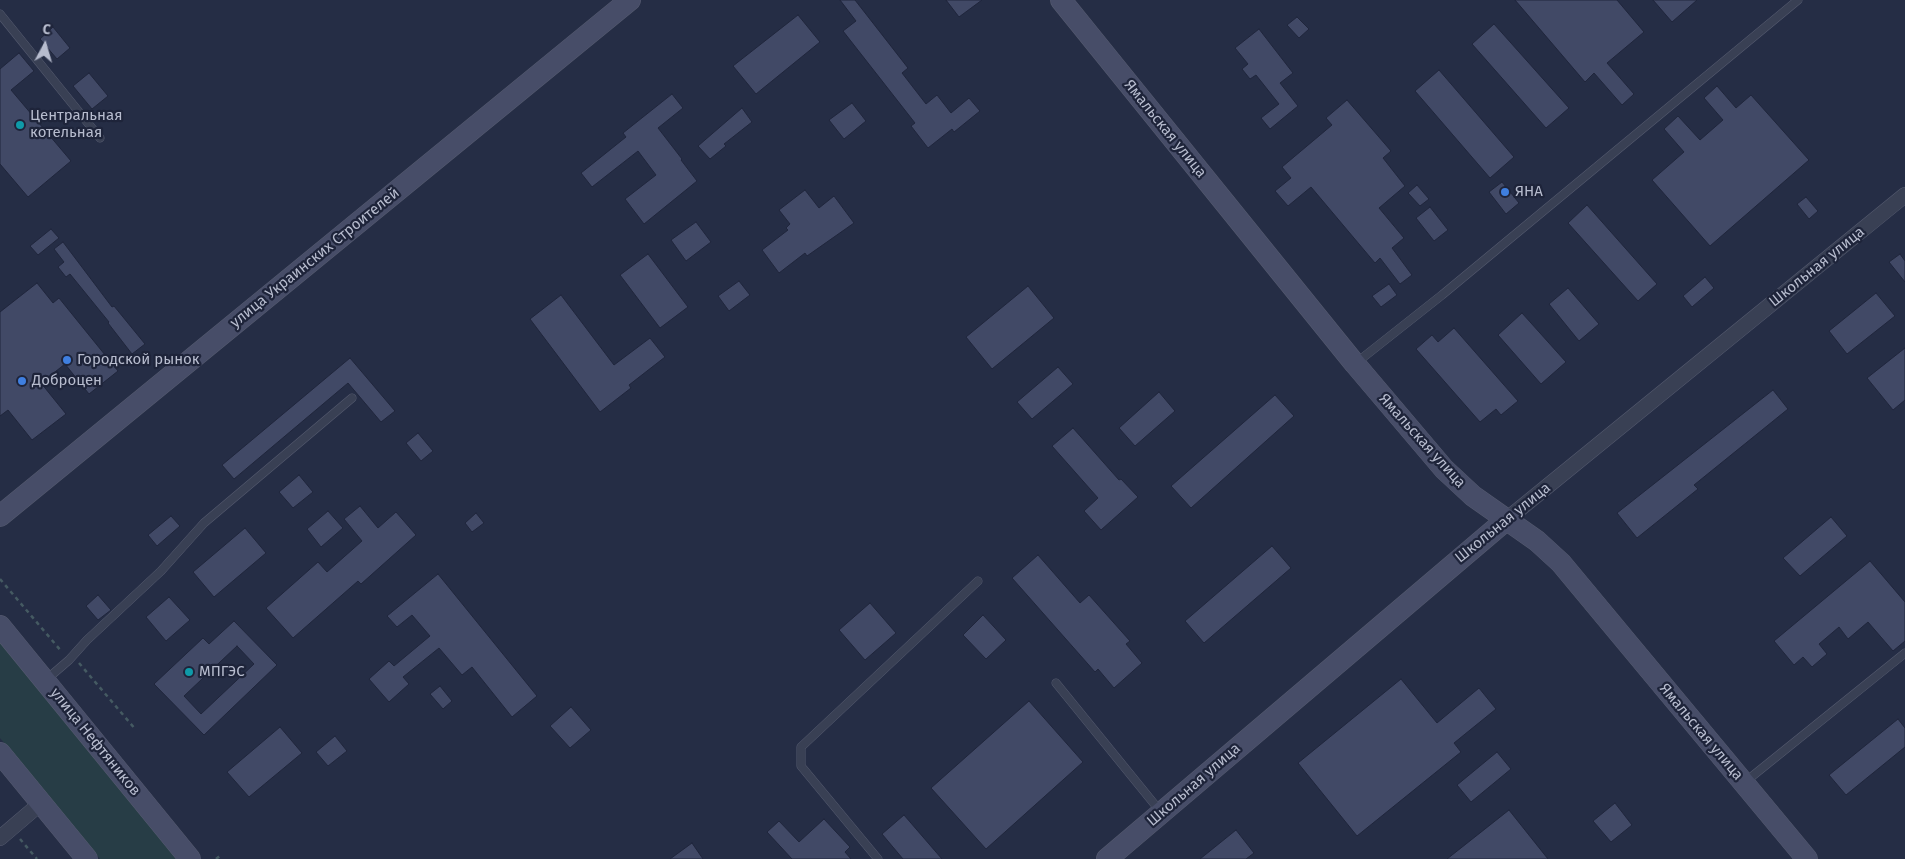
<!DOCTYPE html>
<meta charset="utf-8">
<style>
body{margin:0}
#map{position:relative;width:1905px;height:859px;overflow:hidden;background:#252d45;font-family:"Fira Sans",sans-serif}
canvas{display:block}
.north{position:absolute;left:20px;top:20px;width:50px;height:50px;-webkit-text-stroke:4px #1e243a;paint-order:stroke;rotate:6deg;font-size:14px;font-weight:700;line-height:20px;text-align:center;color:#b7bcce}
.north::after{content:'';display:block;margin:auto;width:18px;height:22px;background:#b7bcce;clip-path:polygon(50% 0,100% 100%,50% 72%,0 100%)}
</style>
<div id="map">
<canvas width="1905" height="859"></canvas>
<div class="north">С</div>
</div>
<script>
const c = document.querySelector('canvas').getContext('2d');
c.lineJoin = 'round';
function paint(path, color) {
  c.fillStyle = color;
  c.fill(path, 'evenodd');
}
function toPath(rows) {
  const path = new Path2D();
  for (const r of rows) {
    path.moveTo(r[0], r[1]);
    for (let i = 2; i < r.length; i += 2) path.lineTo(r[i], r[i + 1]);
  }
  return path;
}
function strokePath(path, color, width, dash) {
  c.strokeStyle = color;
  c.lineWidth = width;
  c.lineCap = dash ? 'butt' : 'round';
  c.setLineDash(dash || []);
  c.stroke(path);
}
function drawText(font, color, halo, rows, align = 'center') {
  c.font = font + ' "Fira Sans",sans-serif';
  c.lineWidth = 4.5;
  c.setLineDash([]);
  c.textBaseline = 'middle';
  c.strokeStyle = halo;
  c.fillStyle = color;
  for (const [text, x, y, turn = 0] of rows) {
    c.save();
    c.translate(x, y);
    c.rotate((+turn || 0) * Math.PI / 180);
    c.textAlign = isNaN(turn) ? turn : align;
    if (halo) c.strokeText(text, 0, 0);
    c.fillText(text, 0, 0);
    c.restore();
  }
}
paint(toPath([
 [0,638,179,859,100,859,0,738]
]), '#273d46');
const building = toPath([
 [840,0,855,0,908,68,902,73,926,104,937,95,951,113,969,98,980,111,954,132,952,129,928,148,911,126,915,123,843,31,856,21,840,0],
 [946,0,982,0,959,17,946,0],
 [1515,0,1617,0,1644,32,1607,63,1634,94,1622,105,1594,73,1585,82,1515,0],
 [1653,0,1697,0,1672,22,1653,0],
 [798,15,820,42,756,94,733,66,798,15],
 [1297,17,1309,29,1299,38,1287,25,1297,17],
 [1494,24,1569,108,1546,128,1472,44,1494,24],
 [53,27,70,48,57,59,40,39,53,27],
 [1259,29,1293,73,1280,83,1298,106,1270,129,1261,118,1279,104,1256,75,1250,79,1242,69,1248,64,1235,48,1259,29],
 [19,53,34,71,11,90,71,161,28,197,0,164,0,69,19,53],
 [1439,70,1514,157,1490,178,1415,91,1439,70],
 [89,73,108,96,92,109,73,86,89,73],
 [1717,86,1736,108,1751,95,1809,160,1710,246,1652,180,1684,152,1664,129,1678,116,1700,140,1723,120,1704,98,1717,86],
 [672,94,683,108,658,128,682,159,681,160,697,181,644,224,625,199,656,175,638,151,592,187,581,173,626,137,623,133,672,94],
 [1347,100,1391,151,1383,158,1405,186,1379,208,1404,238,1392,248,1412,275,1400,284,1380,258,1375,263,1311,187,1288,206,1275,191,1291,178,1282,167,1332,125,1326,118,1347,100],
 [852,103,866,121,844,139,829,120,852,103],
 [742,108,752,122,724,144,726,146,710,159,698,146,742,108],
 [1502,182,1519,203,1506,214,1489,192,1502,182],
 [1417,185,1429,199,1420,206,1408,193,1417,185],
 [805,190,819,208,834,196,854,223,807,256,805,253,779,273,762,250,788,230,786,228,790,224,779,210,805,190],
 [1806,197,1818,211,1809,219,1797,204,1806,197],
 [1587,205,1657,284,1638,301,1568,223,1587,205],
 [1430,207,1448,230,1434,241,1416,218,1430,207],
 [696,222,711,242,686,261,671,240,696,222],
 [51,229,59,238,38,255,30,246,51,229],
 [63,242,112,307,114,306,145,344,132,354,108,323,109,322,70,274,66,277,58,267,64,262,54,249,63,242],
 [648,254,688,307,660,328,620,275,648,254],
 [1900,254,1905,261,1905,282,1889,262,1900,254],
 [1705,277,1714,288,1692,307,1683,296,1705,277],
 [739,281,750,295,729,311,718,296,739,281],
 [37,283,53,303,59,298,118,371,89,394,65,364,41,383,66,414,32,440,8,410,0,416,0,312,37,283],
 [1389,284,1397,295,1381,307,1372,296,1389,284],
 [1028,286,1054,318,992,369,966,337,1028,286],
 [1568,288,1599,324,1579,341,1549,304,1568,288],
 [1876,293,1895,316,1847,354,1829,331,1876,293],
 [561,295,614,365,650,338,665,357,629,385,631,388,600,412,530,319,561,295],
 [1522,313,1566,362,1541,384,1498,335,1522,313],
 [1454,328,1518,401,1501,415,1496,409,1480,422,1416,349,1432,335,1438,342,1454,328],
 [1905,348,1905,400,1893,410,1867,378,1905,348],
 [350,358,395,411,381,422,348,383,234,479,222,465,350,358],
 [1058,367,1073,384,1032,419,1017,402,1058,367],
 [1773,390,1788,409,1694,485,1698,489,1637,538,1617,513,1773,390],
 [1159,392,1175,411,1135,446,1119,428,1159,392],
 [1275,395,1294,416,1191,508,1171,486,1275,395],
 [1073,428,1119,480,1121,479,1138,497,1101,530,1084,511,1098,498,1052,446,1073,428],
 [418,433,433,451,421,461,406,443,418,433],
 [299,475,313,492,293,508,279,492,299,475],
 [360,506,378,528,396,512,416,535,361,584,358,581,293,638,266,608,318,562,327,572,362,541,344,519,360,506],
 [328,511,343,528,321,547,307,529,328,511],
 [476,513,484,523,472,532,465,523,476,513],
 [171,516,180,526,157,546,148,535,171,516],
 [1831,517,1847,536,1800,576,1783,558,1831,517],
 [245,528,266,553,214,597,193,572,245,528],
 [1272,546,1291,568,1204,643,1185,621,1272,546],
 [1038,555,1080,603,1089,595,1130,641,1126,644,1142,663,1114,688,1098,669,1095,672,1012,578,1038,555],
 [1870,561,1905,602,1905,641,1893,651,1868,622,1848,639,1839,627,1819,644,1827,654,1812,667,1803,657,1794,665,1774,641,1870,561],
 [438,574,537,696,512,717,472,667,462,675,439,648,403,677,409,684,389,702,369,679,389,661,394,666,430,636,412,615,397,627,387,616,438,574],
 [98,595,111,610,98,620,86,606,98,595],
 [169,597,190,620,166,641,146,617,169,597],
 [870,603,896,633,865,660,839,630,870,603],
 [983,615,1006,640,986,659,963,635,983,615],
 [234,621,277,665,204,735,154,684,203,638,209,644,234,621],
 [237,646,254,664,201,714,184,696,237,646],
 [1401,679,1437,723,1479,688,1496,709,1454,743,1461,752,1357,836,1298,763,1401,679],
 [440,686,452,701,443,709,430,694,440,686],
 [1029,701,1083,762,986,849,931,788,1029,701],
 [571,707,591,730,570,748,550,726,571,707],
 [1898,719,1905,728,1905,747,1846,795,1829,775,1898,719],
 [280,727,302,753,249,797,227,772,280,727],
 [335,736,347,751,328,766,316,752,335,736],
 [1497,752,1511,769,1471,802,1457,785,1497,752],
 [1615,803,1632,825,1611,842,1593,821,1615,803],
 [1509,810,1548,859,1447,859,1509,810],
 [904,815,942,859,903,859,882,834,904,815],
 [824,819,850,847,845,852,851,859,792,859,767,832,779,821,799,842,824,819],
 [1236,830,1254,853,1246,859,1200,859,1236,830],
 [692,843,703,859,670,859,692,843]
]);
paint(building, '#414966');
strokePath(building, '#20263c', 1);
const lane = toPath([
 [0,14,100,138],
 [1356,363,1442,295,1798,0],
 [47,679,69,660,87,640,161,571,204,523,352,398],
 [1056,683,1160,811],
 [1745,782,1905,653],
 [878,859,801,766,801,747,978,581]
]);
const street = toPath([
 [1506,520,1905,195],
 [0,838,41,803]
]);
const secondary = toPath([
 [1061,0,1355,364,1444,469,1473,496,1537,541,1561,563,1807,859],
 [0,516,630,0],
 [0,626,190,859],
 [0,753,87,859],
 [1107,859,1506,520]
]);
strokePath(lane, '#555a6f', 9);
strokePath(street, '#555a6f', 16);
strokePath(secondary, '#555a6f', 22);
strokePath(toPath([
 [0,579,62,652],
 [79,663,136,730],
 [20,839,37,859],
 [216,859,221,855]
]), '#455a62', 2.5, [4, 4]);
strokePath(lane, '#394054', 8);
strokePath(street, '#394054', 15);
strokePath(secondary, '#474d68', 21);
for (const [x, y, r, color] of [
 [20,125,5,"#0f9aa8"],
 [1505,192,5,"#3f7fe0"],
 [67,360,5,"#3f7fe0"],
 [22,381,5,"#3f7fe0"],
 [189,672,5,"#0f9aa8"]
]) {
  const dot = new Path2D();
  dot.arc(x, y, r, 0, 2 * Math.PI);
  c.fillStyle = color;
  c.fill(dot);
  strokePath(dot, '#1e243a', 2);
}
drawText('15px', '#b7bcce', '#1e243a', [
 ["Центральная",30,116],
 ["котельная",30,133],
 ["ЯНА",1515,192],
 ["Городской рынок",77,360],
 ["Доброцен",32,381],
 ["МПГЭС",199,672]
], 'left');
drawText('15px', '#b7bcce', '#1e243a', [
 ["Ямальская улица",1165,129,51],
 ["улица Украинских Строителей",315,258,-39],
 ["Школьная улица",1817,267,-39],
 ["Ямальская улица",1422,441,48],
 ["Школьная улица",1503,523,-39],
 ["Ямальская улица",1701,732,50],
 ["улица Нефтяников",95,742,51],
 ["Школьная улица",1194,785,-41]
]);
</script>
